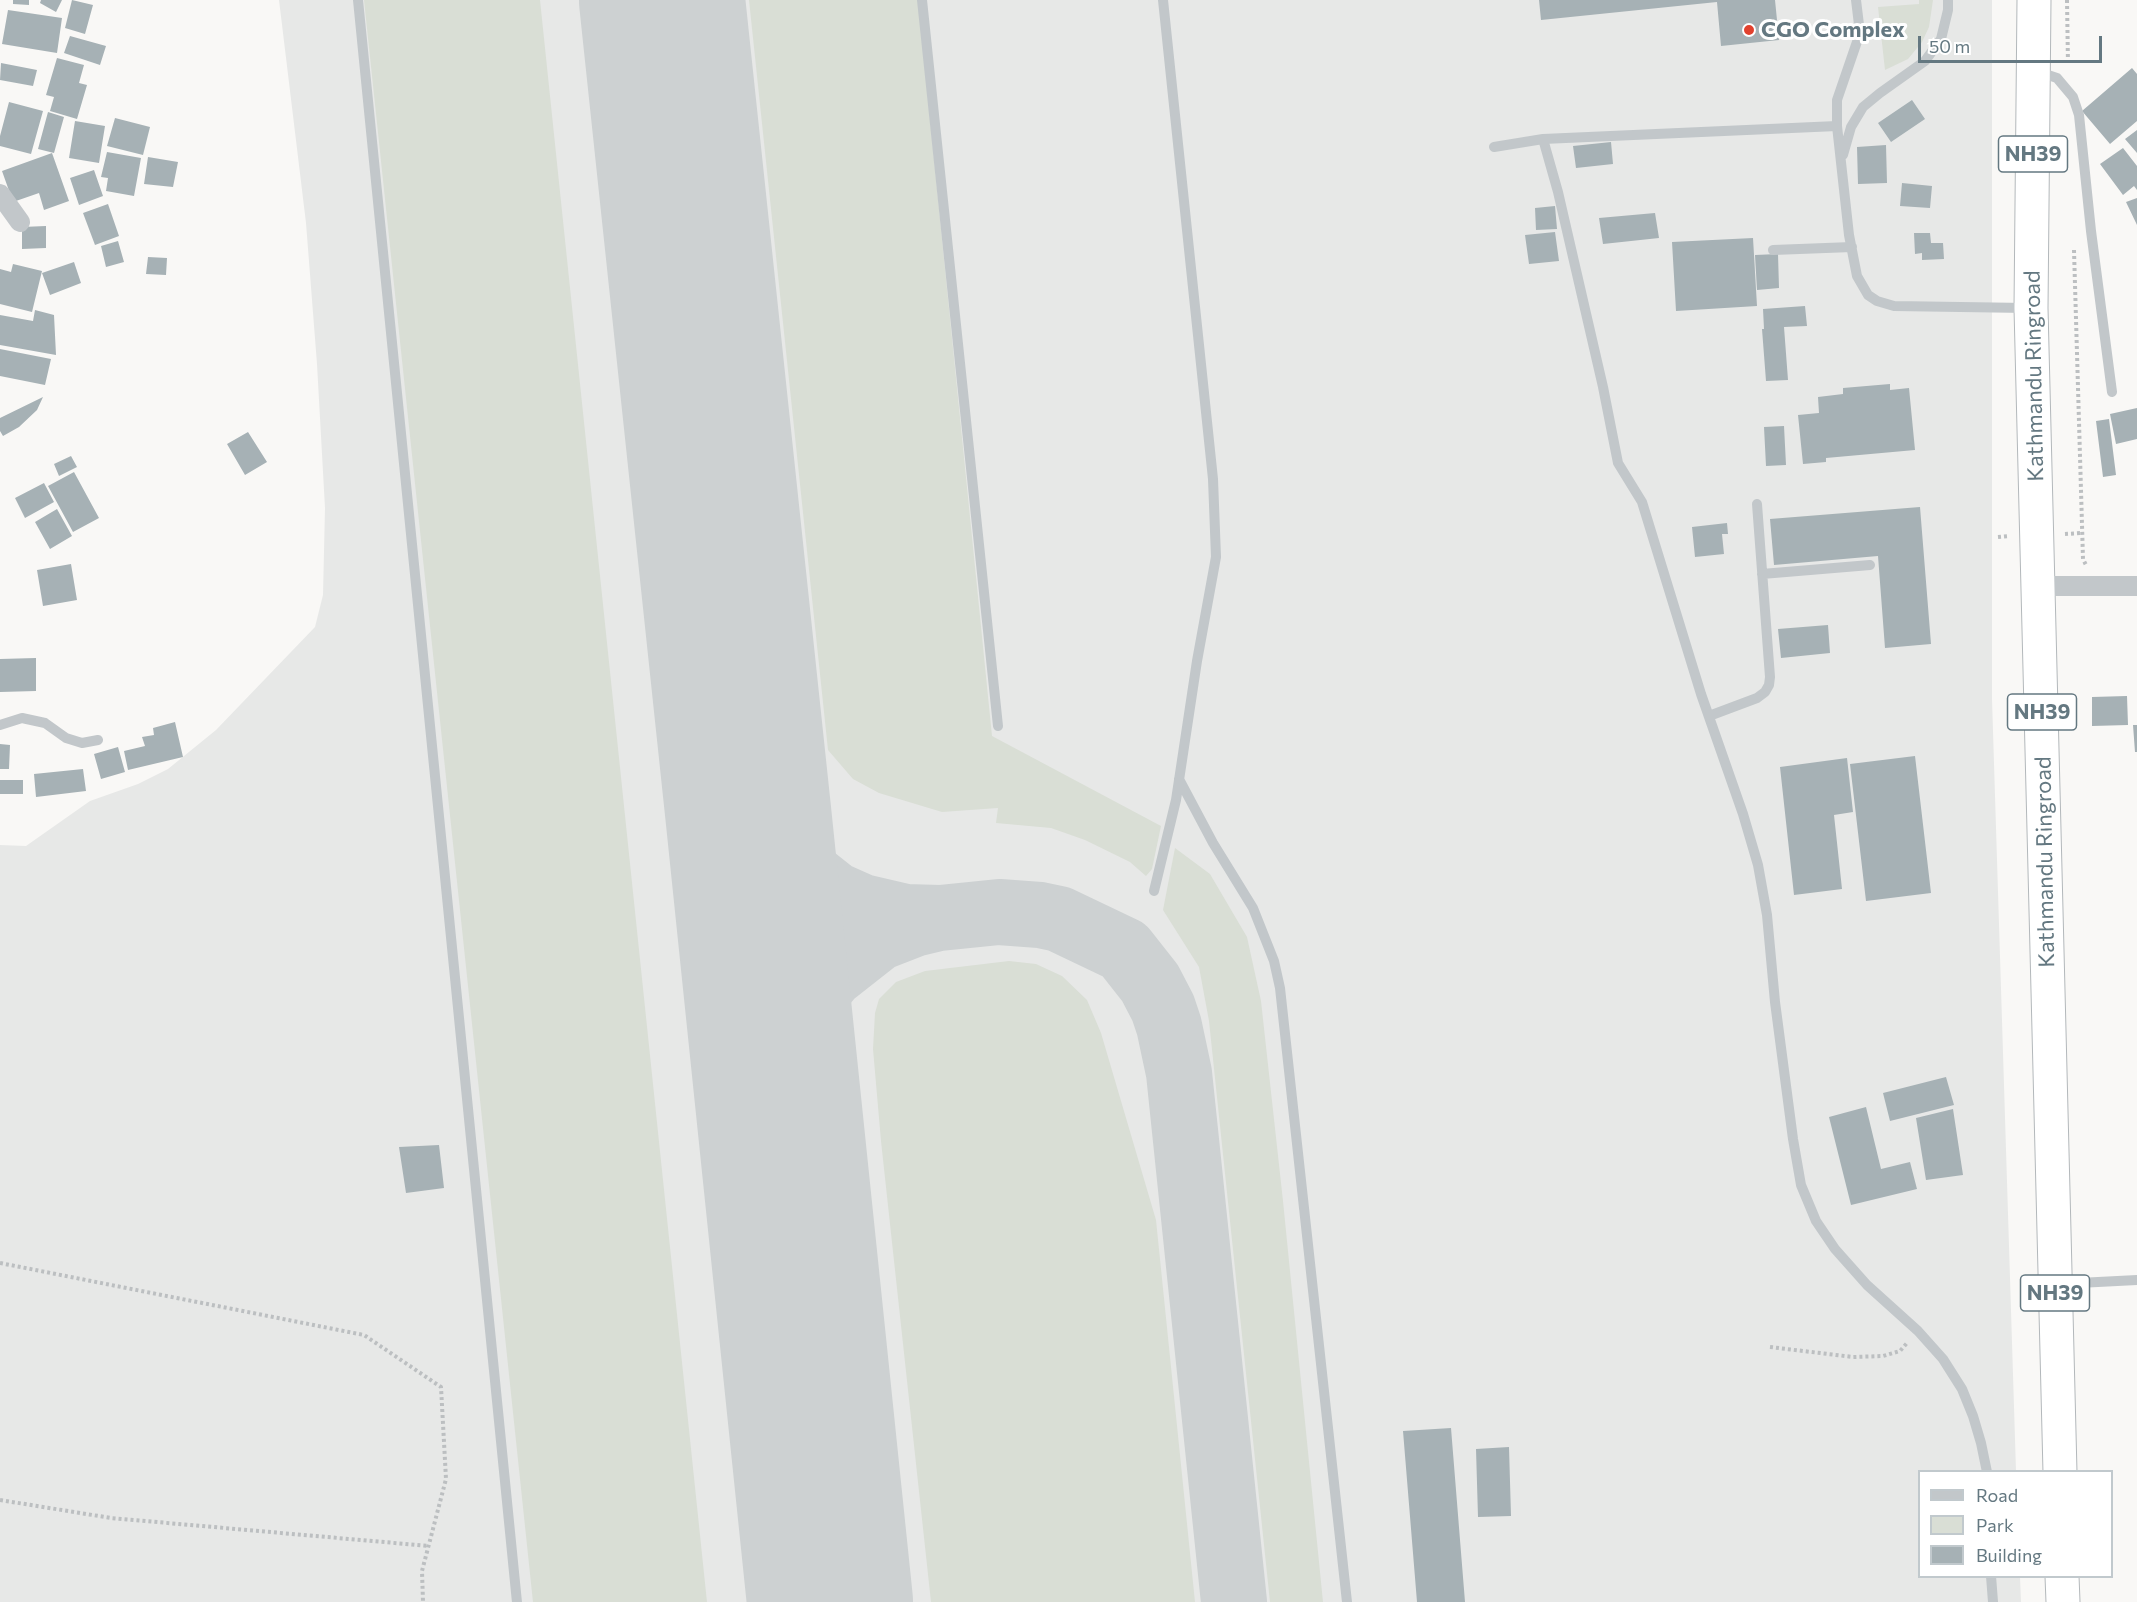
<!DOCTYPE html>
<style>
body{margin:0}
#map{position:relative;width:2137px;height:1602px;overflow:hidden;background:#f9f8f6;font-family:Commissioner,sans-serif}
canvas{display:block}
.legend{position:absolute;left:1918px;top:1470px;width:195px;height:108px;box-sizing:border-box;background:#fff;border:2px solid #c1c9cd;margin:0;padding:8px 10px;list-style:none;font-size:18px;color:#647881}
.legend li{display:flex;align-items:center;gap:12px;height:30px}
.legend b{width:30px;border:2px solid #c1c9cd}
.scale{position:absolute;left:1918px;top:36px;width:184px;height:27px;box-sizing:border-box;border:3px solid #647881;border-top:0;padding-left:8px;font-size:18px;line-height:21px;white-space:nowrap;color:#647881;-webkit-text-stroke:4px #fff;paint-order:stroke}
</style>
<div id="map">
<canvas width="2137" height="1602"></canvas>
<ul class="legend">
<li><b style="height:8px;background:#c2c7ca"></b>Road</li>
<li><b style="height:16px;background:#d9ded5"></b>Park</li>
<li><b style="height:16px;background:#a6b1b5"></b>Building</li>
</ul>
<div class="scale">50 m</div>
</div>
<script>
const c = document.querySelector('canvas').getContext('2d');
c.lineJoin = 'round';
function paint(path, color) {
  c.fillStyle = color;
  c.fill(path, 'evenodd');
}
function toPath(rows) {
  const path = new Path2D();
  for (const r of rows) {
    path.moveTo(r[0], r[1]);
    for (let i = 2; i < r.length; i += 2) path.lineTo(r[i], r[i + 1]);
  }
  return path;
}
function strokePath(path, color, width, dash) {
  c.strokeStyle = color;
  c.lineWidth = width;
  c.lineCap = dash ? 'butt' : 'round';
  c.setLineDash(dash || []);
  c.stroke(path);
}
function drawText(font, color, halo, rows, align = 'center') {
  c.font = font + ' Commissioner,sans-serif';
  c.lineWidth = 6;
  c.setLineDash([]);
  c.textBaseline = 'middle';
  c.strokeStyle = halo;
  c.fillStyle = color;
  for (const [text, x, y, turn = 0] of rows) {
    c.save();
    c.translate(x, y);
    c.rotate((+turn || 0) * Math.PI / 180);
    c.textAlign = isNaN(turn) ? turn : align;
    if (halo) c.strokeText(text, 0, 0);
    c.fillText(text, 0, 0);
    c.restore();
  }
}
paint(toPath([
 [279,0,1992,0,1992,699,2016,1471,1920,1472,1920,1576,2020,1577,2021,1602,0,1602,0,845,26,846,90,801,138,784,168,769,216,730,315,627,323,595,325,508,317,364,306,223]
]), '#e7e8e7');
paint(toPath([
 [364,0,540,0,707,1602,533,1602],
 [749,0,918,0,992,736,1161,826,1152,869,1146,876,1130,862,1085,840,1051,828,996,823,998,808,942,812,879,793,853,779,828,750],
 [1919,0,1933,0,1929,27,1922,42,1908,59,1885,70,1878,7,1919,4],
 [1175,848,1210,874,1247,937,1261,1001,1283,1201,1323,1602,1270,1602,1209,1021,1199,967,1163,910],
 [1009,961,1036,964,1062,976,1087,1000,1101,1033,1156,1220,1195,1602,931,1602,881,1141,873,1049,875,1013,879,999,896,982,925,971]
]), '#d9ded5');
strokePath(toPath([
 [748,811,801,868,835,895,862,907,905,917,940,918,999,912,1040,915,1059,919,1124,950,1150,983,1163,1008,1169,1026,1179,1073,1234,1602],
 [778,1103,786,1062,799,1021,813,997,831,975,878,938,914,924,939,918]
]), '#cdd1d2', 66);
strokePath(toPath([
 [662,0,748,811,830,1602]
]), '#cdd1d2', 166);
paint(toPath([
 [13,0,29,0,29,5,13,4],
 [41,0,62,0,56,12,40,3],
 [72,0,93,5,85,34,65,28],
 [1539,0,1775,0,1779,40,1721,46,1717,2,1541,20],
 [8,10,62,18,57,53,2,44],
 [70,36,106,46,100,65,64,53],
 [57,58,84,65,79,83,87,85,77,119,50,111,54,97,46,95],
 [1,63,37,70,33,86,0,80],
 [2132,68,2137,74,2137,121,2110,144,2082,111],
 [1912,100,1925,119,1891,142,1878,123],
 [9,102,43,111,31,154,0,146,0,136],
 [48,112,64,117,54,153,38,149],
 [115,118,150,127,143,155,107,146],
 [75,121,105,126,99,163,69,158],
 [2137,130,2137,153,2125,139],
 [1611,142,1613,164,1576,168,1573,146],
 [1886,145,1887,183,1858,184,1857,147],
 [2123,148,2137,166,2137,190,2134,186,2123,195,2100,164],
 [107,152,141,158,134,196,106,191,108,178,101,177],
 [52,153,69,201,44,210,39,193,13,202,2,171],
 [148,157,178,162,173,187,144,184],
 [94,170,103,196,79,205,70,178],
 [1902,183,1932,186,1930,208,1900,206],
 [2137,198,2137,225,2126,202],
 [108,204,119,236,95,245,83,213],
 [1555,206,1557,229,1536,230,1535,208],
 [1655,213,1659,238,1603,244,1599,218],
 [46,226,46,248,22,249,22,227],
 [1555,232,1559,261,1529,264,1525,235],
 [1914,233,1930,233,1931,243,1943,243,1944,259,1922,260,1922,253,1915,254],
 [1753,238,1757,306,1676,311,1672,242],
 [118,241,124,262,106,267,101,246],
 [1778,254,1779,288,1757,290,1755,255],
 [148,257,167,258,166,275,146,274],
 [74,262,81,283,50,295,42,273],
 [13,264,42,271,32,312,0,304,0,269,11,272],
 [1805,306,1807,326,1784,327,1788,380,1766,381,1762,329,1764,329,1763,309],
 [35,310,54,315,56,355,0,345,0,315,33,321],
 [0,349,51,359,45,385,0,376],
 [1890,384,1890,390,1909,388,1915,450,1826,458,1826,462,1803,464,1798,415,1819,413,1818,397,1843,394,1843,388],
 [43,397,37,410,19,427,3,436,0,431,0,418],
 [2137,408,2137,439,2116,444,2110,414],
 [2109,419,2116,475,2103,477,2096,421],
 [1784,426,1786,465,1766,466,1764,427],
 [248,432,267,462,245,475,227,444],
 [71,456,77,467,59,476,54,464],
 [74,472,99,518,73,532,48,486],
 [44,483,54,502,25,518,15,498],
 [1920,507,1931,644,1885,648,1878,556,1774,565,1770,519],
 [57,509,72,536,50,549,35,522],
 [1727,523,1728,534,1722,534,1724,554,1695,557,1692,527],
 [71,564,77,600,43,606,37,570],
 [1828,625,1830,653,1781,658,1778,629],
 [36,658,36,691,0,692,0,659],
 [2127,696,2128,725,2092,726,2092,697],
 [175,722,183,757,128,770,124,751,145,746,142,737,154,735,153,728],
 [2133,725,2137,725,2137,752,2135,752],
 [0,744,10,745,9,769,0,769],
 [118,747,125,772,101,779,94,754],
 [1915,756,1931,893,1866,901,1850,764],
 [1847,758,1853,812,1834,815,1842,889,1794,895,1780,767],
 [83,769,86,791,36,797,34,774],
 [0,780,23,780,23,794,0,794],
 [1946,1077,1954,1105,1890,1121,1883,1093],
 [1866,1107,1881,1169,1910,1162,1917,1189,1851,1205,1829,1117],
 [1953,1109,1963,1175,1926,1180,1916,1118],
 [439,1145,444,1188,406,1193,399,1147],
 [1451,1428,1465,1602,1417,1602,1403,1431],
 [1509,1447,1511,1516,1478,1517,1476,1449]
]), '#a6b1b5');
const highway = toPath([
 [2034,0,2031,308,2060,1472],
 [2062,1576,2063,1602]
]);
strokePath(highway, '#b3b8bb', 35);
strokePath(toPath([
 [2067,0,2068,65],
 [2074,250,2083,559,2086,565],
 [2065,534,2082,533],
 [1998,537,2009,536],
 [0,1263,364,1335,441,1387,446,1479,422,1571,423,1602],
 [1770,1347,1853,1357,1883,1356,1900,1351,1907,1343],
 [0,1500,111,1518,429,1546]
]), '#bcbfc1', 4, [3, 3]);
strokePath(toPath([
 [358,0,517,1602],
 [922,0,998,726],
 [1856,0,1860,33,1837,100,1837,126,1849,235,1857,276,1868,295,1877,301,1894,306,2027,308],
 [2039,72,2057,78,2073,97,2079,115,2091,231,2112,392],
 [1543,139,1558,192,1603,387,1618,463,1642,502,1701,694,1743,814,1758,865,1767,915,1775,1002,1793,1139,1801,1185,1816,1221,1835,1249,1867,1285,1918,1331,1943,1359,1962,1389,1973,1416,1981,1443,1987,1472],
 [1494,147,1543,139,1837,126],
 [1843,155,1851,127,1863,107,1880,93,1925,61,1941,39,1948,10,1948,0],
 [1773,250,1852,247],
 [1762,574,1870,565],
 [1709,716,1757,698,1765,692,1769,685,1770,677,1757,504],
 [0,725,22,718,45,723,66,738,82,743,98,740],
 [1179,779,1213,843,1253,908,1274,961,1280,988,1347,1602],
 [1154,891,1176,800,1197,661,1216,557,1213,479,1163,0],
 [2059,1284,2137,1280],
 [1991,1576,1993,1602]
]), '#c2c7ca', 10);
strokePath(toPath([
 [0,194,20,222],
 [2039,586,2137,586]
]), '#c2c7ca', 20);
strokePath(highway, '#fff', 33);
for (const [x, y, r, color] of [
 [1749,30,6,"#e1412e"]
]) {
  const dot = new Path2D();
  dot.arc(x, y, r, 0, 2 * Math.PI);
  c.fillStyle = color;
  c.fill(dot);
  strokePath(dot, '#fff', 2);
}
for (const [x, y, w] of [
 [2033,154,69],
 [2042,712,69],
 [2055,1293,69]
]) {
  const box = new Path2D();
  box.roundRect(x - w / 2, y - 18, w, 36, 4.5);
  c.fillStyle = '#fff';
  c.fill(box);
  strokePath(box, '#647881', 1.5);
}
drawText('bold 21px', '#647881', null, [
 ["NH39",2033,154],
 ["NH39",2042,712],
 ["NH39",2055,1293]
]);
drawText('bold 22px', '#647881', '#fff', [
 ["CGO Complex",1761,30]
], 'left');
drawText('22px', '#647881', '#fff', [
 ["Kathmandu Ringroad",2034,376,-91],
 ["Kathmandu Ringroad",2045,862,-91]
]);
</script>
